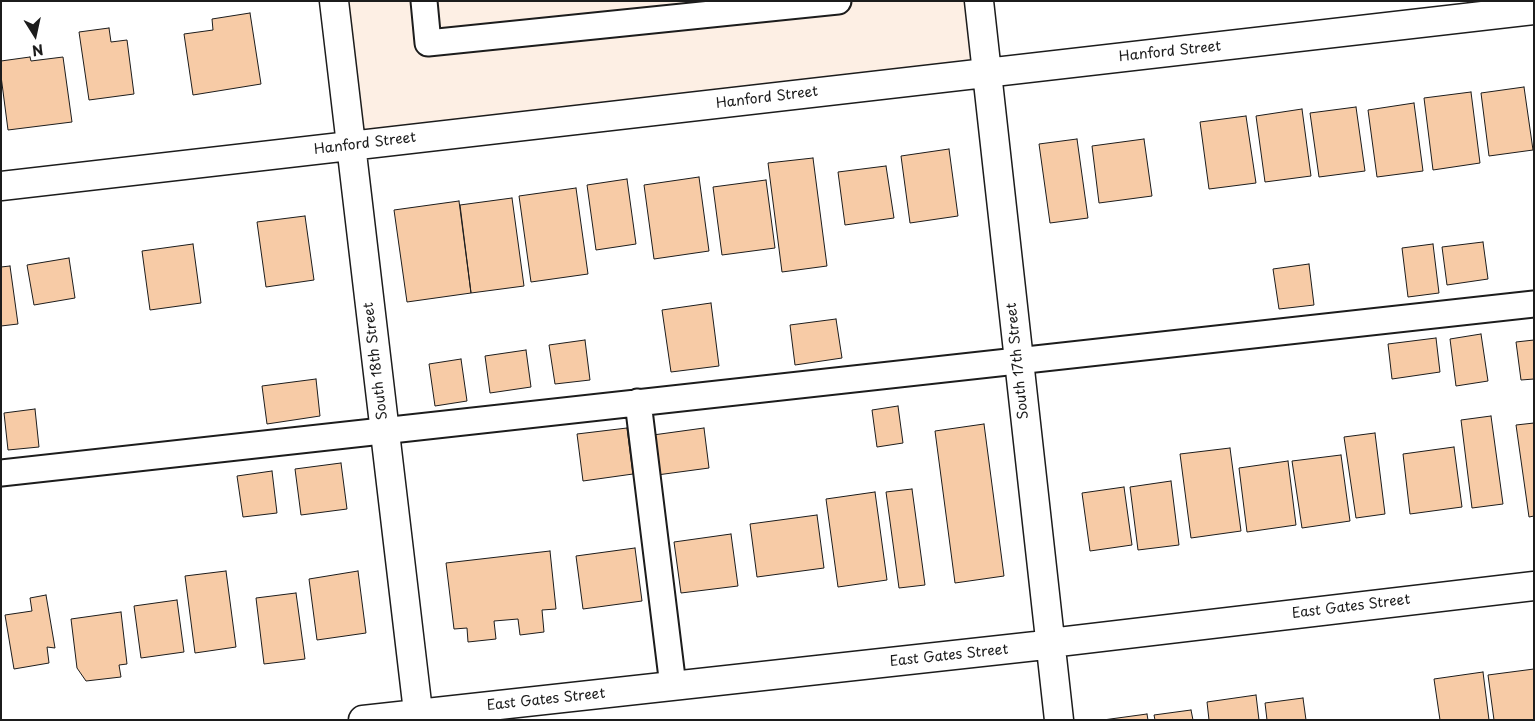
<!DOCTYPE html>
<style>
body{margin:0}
#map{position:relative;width:1535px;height:721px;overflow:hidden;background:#fff;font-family:"Playpen Sans",sans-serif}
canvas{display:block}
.frame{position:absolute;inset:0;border:2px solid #1c1c1c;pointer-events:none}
.north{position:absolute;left:10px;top:10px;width:50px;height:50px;-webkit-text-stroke:4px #fff;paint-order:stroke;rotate:170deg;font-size:14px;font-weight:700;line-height:20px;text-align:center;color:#1c1c1c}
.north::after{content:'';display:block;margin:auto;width:18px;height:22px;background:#1c1c1c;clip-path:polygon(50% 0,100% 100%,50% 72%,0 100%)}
</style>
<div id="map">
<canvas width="1535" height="721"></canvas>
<div class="frame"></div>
<div class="north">N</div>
</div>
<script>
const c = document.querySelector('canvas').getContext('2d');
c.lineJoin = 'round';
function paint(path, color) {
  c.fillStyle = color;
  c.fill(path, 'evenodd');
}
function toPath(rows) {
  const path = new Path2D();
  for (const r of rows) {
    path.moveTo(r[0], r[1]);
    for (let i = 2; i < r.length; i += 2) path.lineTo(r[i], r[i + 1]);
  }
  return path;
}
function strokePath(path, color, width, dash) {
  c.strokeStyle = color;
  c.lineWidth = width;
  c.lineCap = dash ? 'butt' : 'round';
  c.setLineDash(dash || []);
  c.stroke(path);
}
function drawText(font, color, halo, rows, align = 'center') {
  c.font = font + ' "Playpen Sans",sans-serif';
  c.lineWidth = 5;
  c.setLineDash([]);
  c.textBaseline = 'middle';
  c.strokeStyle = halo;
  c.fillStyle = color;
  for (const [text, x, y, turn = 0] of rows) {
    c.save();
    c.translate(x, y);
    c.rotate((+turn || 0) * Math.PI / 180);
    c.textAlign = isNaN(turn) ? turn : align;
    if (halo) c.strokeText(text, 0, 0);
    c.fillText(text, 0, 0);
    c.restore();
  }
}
paint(toPath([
 [328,1,980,1,989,80,344,150]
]), '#fdefe4');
const building = toPath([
 [250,13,261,84,193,95,184,34,213,30,212,19,250,13],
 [109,28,111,42,127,40,134,94,89,100,79,32,109,28],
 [30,57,31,61,63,57,72,122,8,130,1,76,1,61,30,57],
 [1524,87,1533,150,1489,156,1481,93,1524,87],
 [1471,92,1480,163,1433,170,1424,98,1471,92],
 [1414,103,1423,171,1377,177,1368,110,1414,103],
 [1356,107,1365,171,1319,177,1310,113,1356,107],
 [1302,109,1311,176,1265,182,1256,116,1302,109],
 [1246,116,1256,183,1209,189,1200,122,1246,116],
 [1077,139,1088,218,1050,223,1039,144,1077,139],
 [1144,139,1152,196,1099,203,1092,146,1144,139],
 [949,149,958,216,910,223,901,156,949,149],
 [813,158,827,266,782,272,768,163,813,158],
 [886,166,894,218,845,225,838,172,886,166],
 [699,177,709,251,654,259,644,185,699,177],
 [627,179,636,244,596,250,587,185,627,179],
 [766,180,775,248,722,255,713,187,766,180],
 [576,188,588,274,531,282,519,196,576,188],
 [512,198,524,286,471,293,460,205,512,198],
 [459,201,471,293,407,302,394,210,459,201],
 [305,216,314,280,266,287,257,222,305,216],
 [1483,242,1488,279,1447,285,1442,247,1483,242],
 [193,244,201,303,150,310,142,251,193,244],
 [1433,244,1439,293,1408,297,1402,248,1433,244],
 [69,258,75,298,34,305,27,265,69,258],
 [1309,264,1314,305,1279,309,1273,269,1309,264],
 [10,266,18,324,1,326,1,267,10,266],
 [711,303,719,366,671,372,662,310,711,303],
 [836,319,842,358,795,365,790,325,836,319],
 [1481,334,1488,381,1456,386,1450,339,1481,334],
 [1436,338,1440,372,1392,379,1388,344,1436,338],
 [585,340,590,380,555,384,549,345,585,340],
 [1534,340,1534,379,1521,380,1516,342,1534,340],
 [526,350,531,387,490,393,485,356,526,350],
 [461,359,467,401,435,406,429,364,461,359],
 [316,379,320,416,267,424,262,386,316,379],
 [898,406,903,443,877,447,872,410,898,406],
 [35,409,39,447,8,450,4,413,35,409],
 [1491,416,1503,504,1472,508,1461,420,1491,416],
 [1534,423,1534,516,1529,517,1516,425,1534,423],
 [984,424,1004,576,955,583,935,431,984,424],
 [627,428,633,474,583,481,577,434,627,428],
 [704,428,709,468,657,475,653,435,704,428],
 [1375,433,1385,514,1356,518,1344,437,1375,433],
 [1454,447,1462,507,1410,514,1403,454,1454,447],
 [1230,448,1241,531,1191,538,1180,454,1230,448],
 [1341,455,1350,521,1302,528,1292,461,1341,455],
 [1288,461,1296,525,1247,532,1239,468,1288,461],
 [341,463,347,509,301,515,295,469,341,463],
 [272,471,277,513,243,517,237,476,272,471],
 [1171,481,1179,545,1138,550,1130,487,1171,481],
 [1124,487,1132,545,1090,551,1082,493,1124,487],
 [912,489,925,585,899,588,886,492,912,489],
 [875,492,887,580,838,587,826,499,875,492],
 [817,515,824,568,757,577,750,524,817,515],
 [731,534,738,586,681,593,674,542,731,534],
 [635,548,642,601,583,609,576,556,635,548],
 [550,551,556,609,542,610,544,632,520,635,518,619,494,621,496,639,468,642,467,628,454,629,446,563,550,551],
 [226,571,236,647,195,653,185,576,226,571],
 [358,571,366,633,317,640,309,579,358,571],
 [296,593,305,659,264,664,256,598,296,593],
 [46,595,55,648,47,647,49,663,14,669,5,615,32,611,30,598,46,595],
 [177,600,184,652,141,658,134,606,177,600],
 [121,612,127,664,119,665,121,677,86,681,77,668,71,619,121,612],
 [1534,669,1534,720,1494,720,1488,675,1534,669],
 [1483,672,1489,720,1440,720,1434,679,1483,672],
 [1256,695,1259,720,1209,720,1207,702,1256,695],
 [1303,698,1306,720,1267,720,1265,703,1303,698],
 [1191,710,1193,720,1155,720,1154,715,1191,710],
 [1147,714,1148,720,1103,720,1147,714]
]);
paint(building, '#f7cba6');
strokePath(building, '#1c1c1c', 1);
const lane = toPath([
 [424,1,428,43,838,1],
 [638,402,673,686],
 [1,473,1534,304]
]);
const street = toPath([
 [334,1,419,720],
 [979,1,1059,720],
 [1,186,1534,10],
 [363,720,1036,646,1050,643,1534,586]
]);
strokePath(lane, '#1c1c1c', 29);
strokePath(street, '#1c1c1c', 31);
strokePath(lane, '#fff', 25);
strokePath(street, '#fff', 28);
drawText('14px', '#1c1c1c', '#fff', [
 ["Hanford Street",1170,52,-6],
 ["Hanford Street",767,98,-7],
 ["Hanford Street",365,144,-7],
 ["South 18th Street",376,361,-97],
 ["South 17th Street",1018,361,-96],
 ["East Gates Street",1351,607,-7],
 ["East Gates Street",949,656,-6],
 ["East Gates Street",546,700,-6]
]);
</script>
